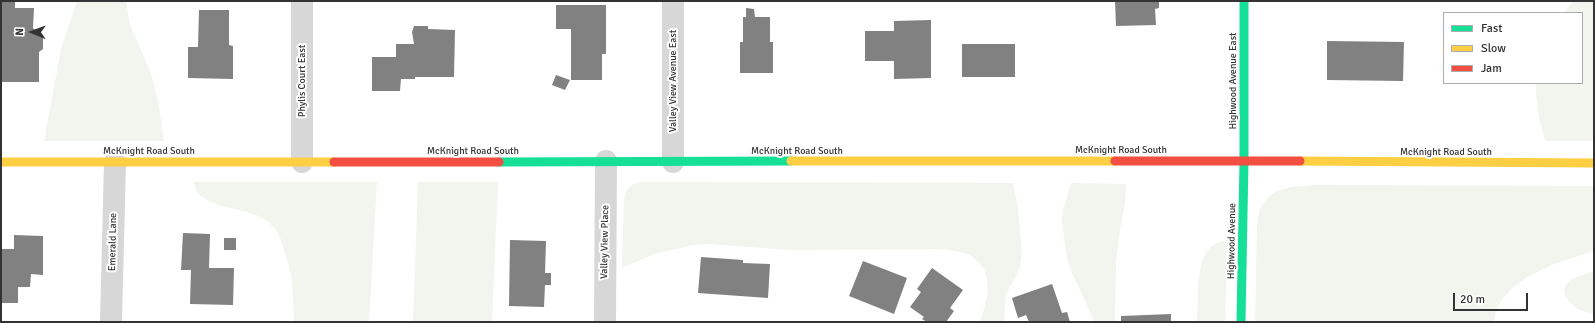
<!DOCTYPE html>
<style>
body{margin:0}
#map{position:relative;width:1595px;height:323px;overflow:hidden;background:#fff;font-family:Signika,sans-serif}
canvas{display:block}
.frame{position:absolute;inset:0;border:2px solid #333;pointer-events:none}
.legend{position:absolute;left:1443px;top:12px;width:140px;height:72px;box-sizing:border-box;background:#fff;border:1px solid #adadad;margin:0;padding:5px 7px;list-style:none;font-size:12px;color:#333}
.legend li{display:flex;align-items:center;gap:8px;height:20px}
.legend b{width:20px;border:1px solid #adadad}
.north{position:absolute;left:12px;top:12px;width:40px;height:40px;-webkit-text-stroke:3px #fff;paint-order:stroke;rotate:271deg;font-size:11px;font-weight:700;line-height:16px;text-align:center;color:#333}
.north::after{content:'';display:block;margin:auto;width:14px;height:18px;background:#333;clip-path:polygon(50% 0,100% 100%,50% 72%,0 100%)}
.scale{position:absolute;left:1453px;top:293px;width:75px;height:18px;box-sizing:border-box;border:2px solid #333;border-top:0;padding-left:5px;font-size:12px;line-height:14px;white-space:nowrap;color:#333;-webkit-text-stroke:3px #fff;paint-order:stroke}
</style>
<div id="map">
<canvas width="1595" height="323"></canvas>
<div class="frame"></div>
<ul class="legend">
<li><b style="height:5px;background:#16e098"></b>Fast</li>
<li><b style="height:5px;background:#ffcf43"></b>Slow</li>
<li><b style="height:5px;background:#f24e42"></b>Jam</li>
</ul>
<div class="north">N</div>
<div class="scale">20 m</div>
</div>
<script>
const c = document.querySelector('canvas').getContext('2d');
c.lineJoin = 'round';
function paint(path, color) {
  c.fillStyle = color;
  c.fill(path, 'evenodd');
}
function toPath(rows) {
  const path = new Path2D();
  for (const r of rows) {
    path.moveTo(r[0], r[1]);
    for (let i = 2; i < r.length; i += 2) path.lineTo(r[i], r[i + 1]);
  }
  return path;
}
function strokePath(path, color, width, dash) {
  c.strokeStyle = color;
  c.lineWidth = width;
  c.lineCap = dash ? 'butt' : 'round';
  c.setLineDash(dash || []);
  c.stroke(path);
}
function drawText(font, color, halo, rows, align = 'center') {
  c.font = font + ' Signika,sans-serif';
  c.lineWidth = 4;
  c.setLineDash([]);
  c.textBaseline = 'middle';
  c.strokeStyle = halo;
  c.fillStyle = color;
  for (const [text, x, y, turn = 0] of rows) {
    c.save();
    c.translate(x, y);
    c.rotate((+turn || 0) * Math.PI / 180);
    c.textAlign = isNaN(turn) ? turn : align;
    if (halo) c.strokeText(text, 0, 0);
    c.fillText(text, 0, 0);
    c.restore();
  }
}
paint(toPath([
 [77,1,126,1,130,25,151,73,158,101,164,141,44,141,61,49],
 [1573,1,1594,1,1594,141,1545,141,1539,118,1535,83,1582,83,1582,13,1564,13],
 [193,182,377,182,369,322,294,322,292,279,288,263,281,240,276,230,266,220,256,215,240,210,221,206,207,200,198,194],
 [418,182,498,182,492,322,413,322],
 [643,182,1013,183,1018,208,1022,253,1020,268,1006,294,1004,322,980,322,988,294,987,278,984,269,978,262,970,255,957,251,940,249,790,250,709,244,694,245,654,254,622,268,624,198,627,190,633,184],
 [1071,183,1126,184,1125,203,1120,230,1116,262,1115,322,1095,322,1072,273,1067,258,1062,223,1063,210],
 [1313,185,1594,186,1594,251,1554,264,1527,277,1512,288,1502,300,1496,310,1494,322,1255,322,1257,224,1260,208,1267,198,1275,192,1290,187],
 [1227,240,1225,322,1197,322,1198,284,1202,260,1210,247,1219,242],
 [1594,271,1594,315,1578,309,1569,302,1564,291,1566,285,1572,279]
]), '#f1f5ed');
paint(toPath([
 [1,1,15,1,15,8,34,8,33,28,43,37,43,49,39,52,39,82,1,82],
 [1115,1,1159,1,1159,8,1155,9,1156,25,1116,26],
 [556,5,606,5,606,54,602,54,602,80,571,80,571,29,556,29],
 [746,8,754,9,755,17,770,17,770,42,773,42,773,73,740,73,740,42,743,42,743,17,746,17],
 [199,10,229,10,229,45,233,46,233,79,188,78,188,47,198,47],
 [931,20,931,78,894,79,894,61,865,61,865,31,894,31,894,21],
 [414,26,428,26,428,29,455,30,454,77,415,77,415,79,401,79,400,91,372,91,372,57,396,57,396,44,414,44,412,32],
 [1327,41,1404,42,1403,81,1327,80],
 [962,44,1015,44,1015,77,962,77],
 [556,75,570,80,565,90,552,85],
 [183,233,210,234,209,268,234,268,233,305,190,304,191,270,181,270],
 [14,235,43,236,43,275,31,274,30,287,18,287,18,303,1,303,1,249,14,249],
 [224,238,236,238,236,250,224,250],
 [510,240,546,241,545,273,551,273,551,285,545,285,544,307,509,306],
 [701,257,743,260,743,263,770,264,768,298,698,293],
 [863,261,907,278,894,314,849,296],
 [932,268,963,290,950,308,954,311,946,322,927,322,922,319,924,317,910,307,921,292,917,289],
 [1052,284,1062,313,1067,312,1070,322,1029,322,1026,315,1018,318,1012,298],
 [1171,314,1171,322,1121,322,1121,316]
]), '#818181');
strokePath(toPath([
 [673,1,673,162],
 [302,162,302,1],
 [111,322,115,162],
 [605,322,606,161]
]), '#d7d7d7', 22);
strokePath(toPath([
 [499,162,791,161],
 [1241,322,1244,161,1244,1]
]), '#16e098', 9);
strokePath(toPath([
 [791,161,1115,161],
 [1300,161,1594,163],
 [1,162,334,162]
]), '#ffcf43', 9);
strokePath(toPath([
 [1115,161,1300,161],
 [334,162,499,162]
]), '#f24e42', 9);
drawText('10px', '#333', '#fff', [
 ["Phylis Court East",302,81,-90],
 ["Valley View Avenue East",673,81,-90],
 ["Highwood Avenue East",1233,81,-90],
 ["McKnight Road South",1121,150],
 ["McKnight Road South",149,151],
 ["McKnight Road South",473,151],
 ["McKnight Road South",797,151],
 ["McKnight Road South",1446,152],
 ["Highwood Avenue",1232,241,-89],
 ["Emerald Lane",113,242,-89],
 ["Valley View Place",605,242,-89]
]);
</script>
